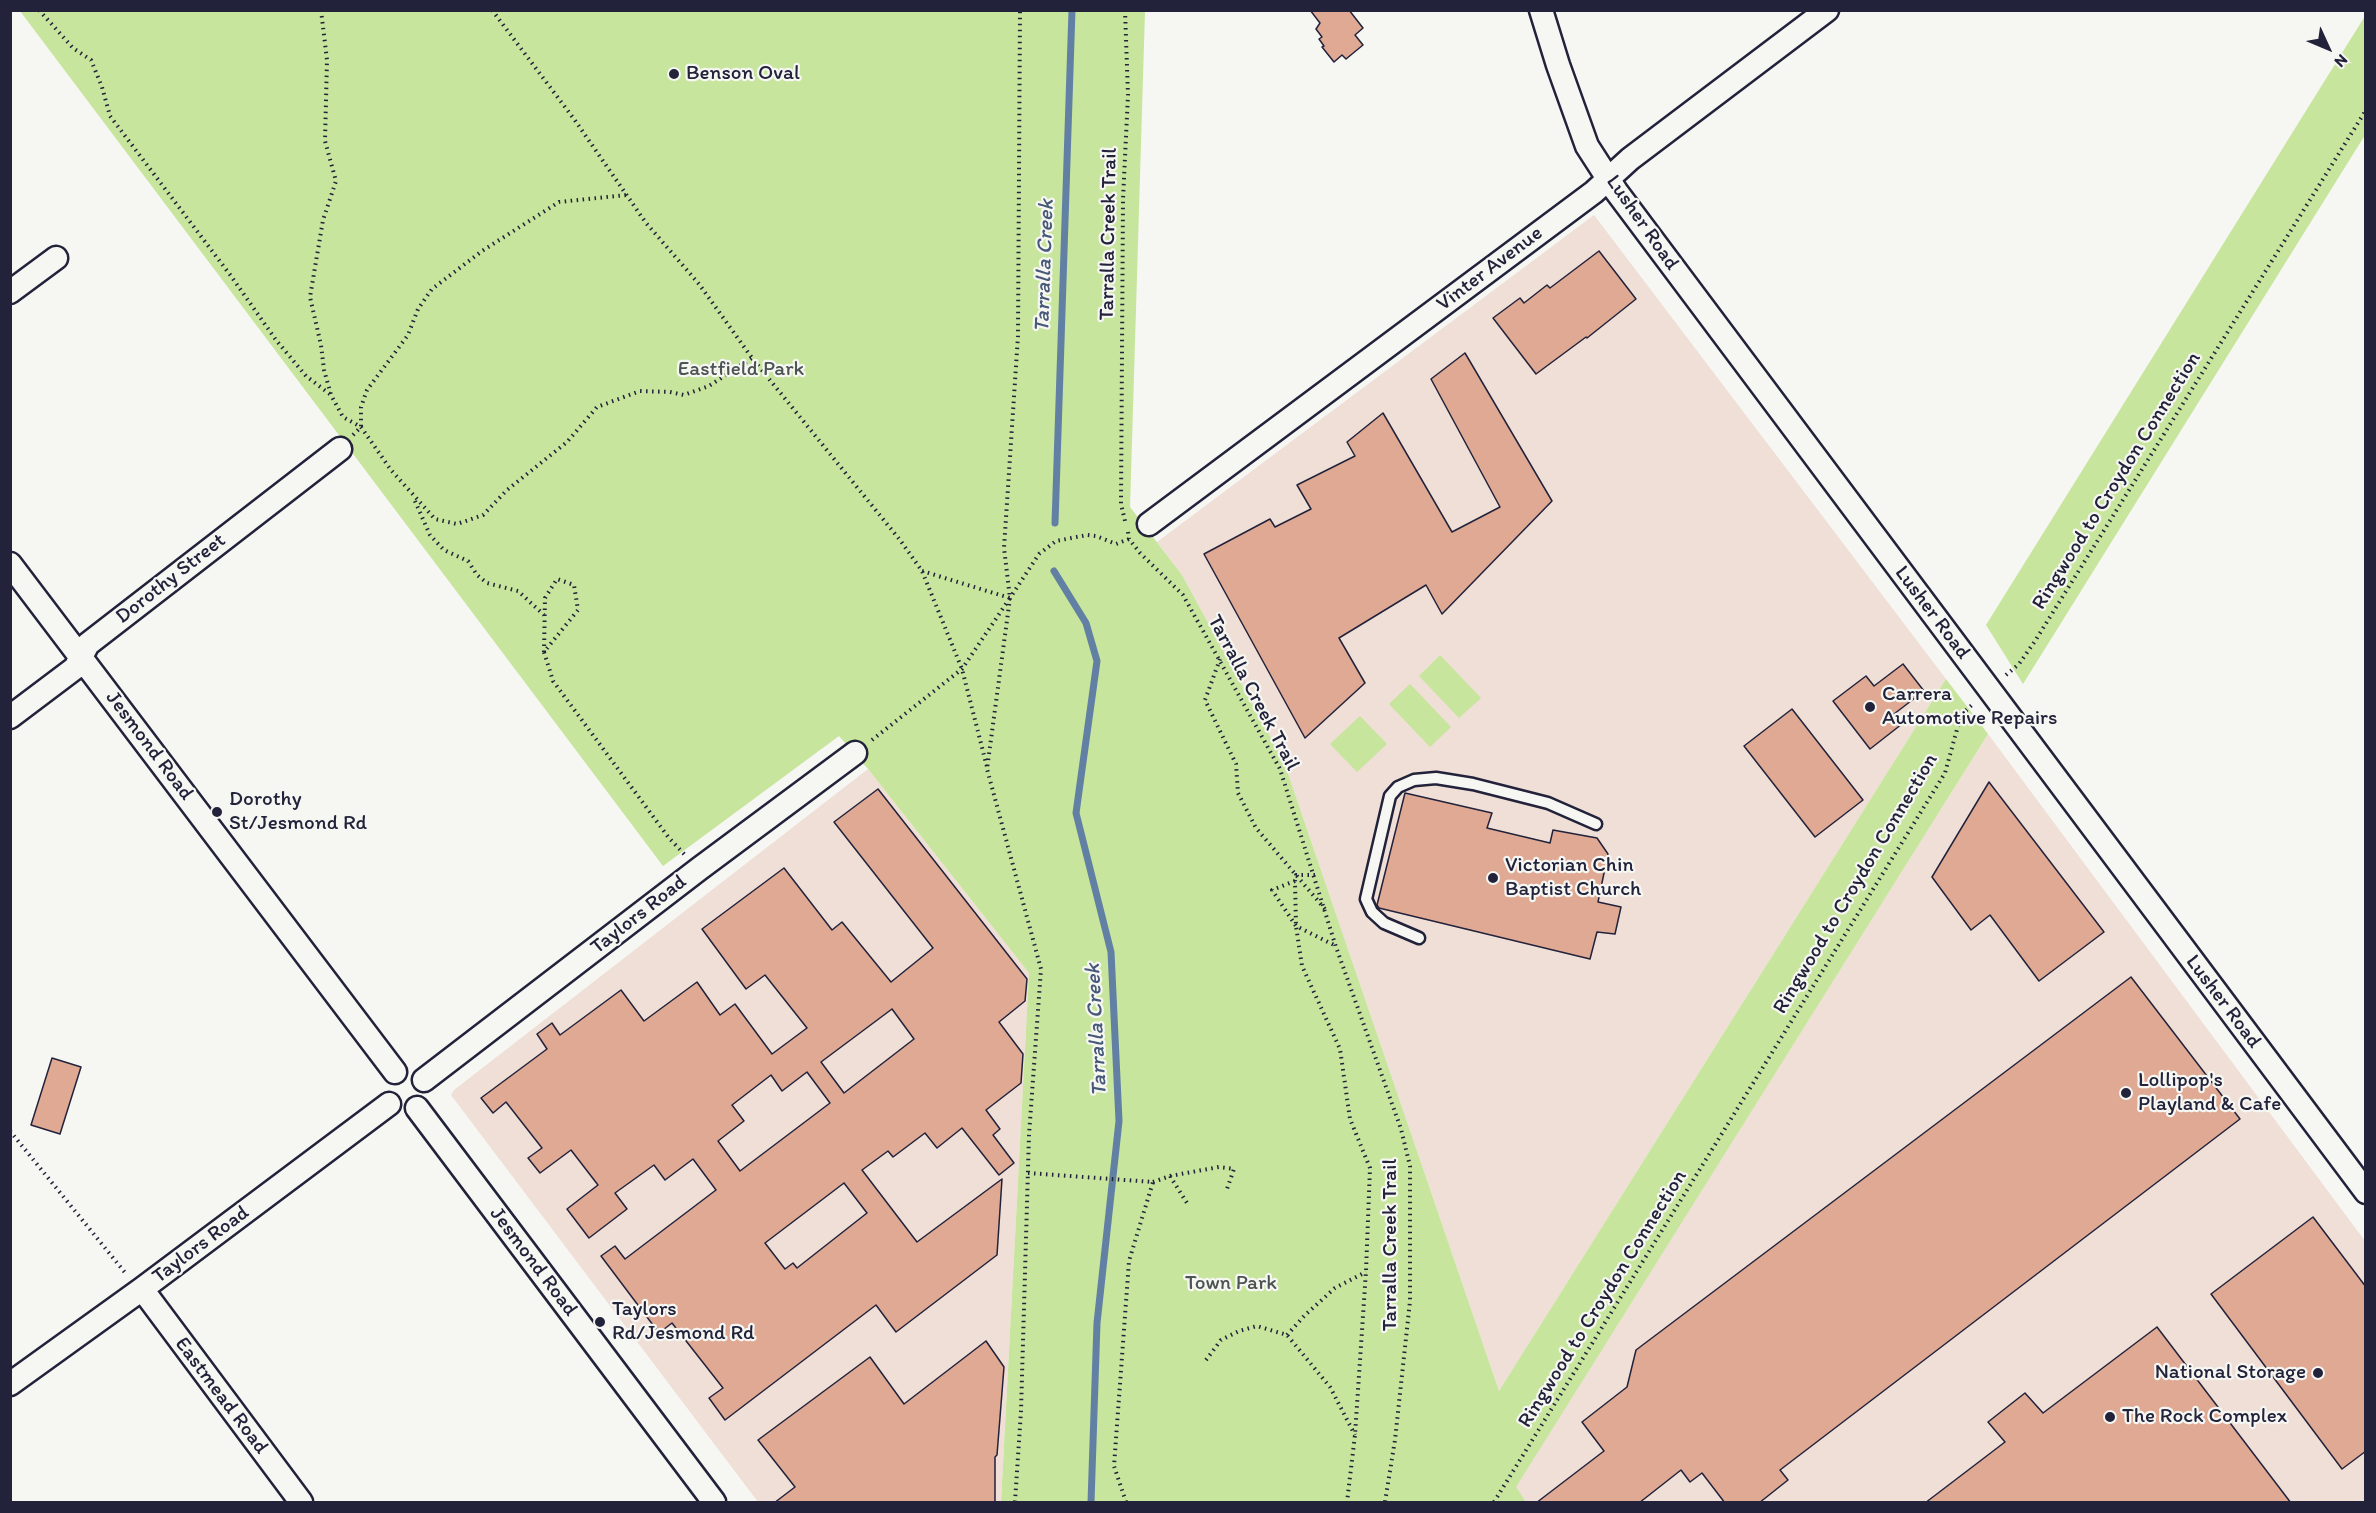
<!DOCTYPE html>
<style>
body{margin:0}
#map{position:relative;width:2376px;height:1513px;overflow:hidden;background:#f6f6f2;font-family:Itim,sans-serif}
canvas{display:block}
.frame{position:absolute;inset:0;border:12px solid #22223b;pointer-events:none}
.north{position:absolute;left:2298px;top:18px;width:60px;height:60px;-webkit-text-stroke:4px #f6f6f2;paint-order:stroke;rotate:134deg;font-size:16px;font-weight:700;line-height:24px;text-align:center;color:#22223b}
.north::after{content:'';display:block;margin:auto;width:21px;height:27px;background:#22223b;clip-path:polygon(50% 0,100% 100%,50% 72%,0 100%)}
</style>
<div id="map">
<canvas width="2376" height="1513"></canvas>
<div class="frame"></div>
<div class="north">N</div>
</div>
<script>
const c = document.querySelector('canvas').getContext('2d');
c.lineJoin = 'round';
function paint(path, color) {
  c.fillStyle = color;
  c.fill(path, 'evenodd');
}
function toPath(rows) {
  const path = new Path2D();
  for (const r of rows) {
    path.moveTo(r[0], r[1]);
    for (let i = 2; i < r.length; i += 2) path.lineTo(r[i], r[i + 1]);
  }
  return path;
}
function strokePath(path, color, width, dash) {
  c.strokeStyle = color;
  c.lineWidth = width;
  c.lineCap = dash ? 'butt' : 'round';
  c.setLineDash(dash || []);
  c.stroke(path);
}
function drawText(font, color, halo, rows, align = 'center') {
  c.font = font + ' Itim,sans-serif';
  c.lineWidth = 4.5;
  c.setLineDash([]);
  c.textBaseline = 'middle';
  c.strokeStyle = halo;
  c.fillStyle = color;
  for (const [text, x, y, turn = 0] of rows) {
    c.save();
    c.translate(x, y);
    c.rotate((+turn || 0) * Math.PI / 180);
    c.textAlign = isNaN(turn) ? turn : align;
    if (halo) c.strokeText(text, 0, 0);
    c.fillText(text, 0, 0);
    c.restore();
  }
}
paint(toPath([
 [1594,215,1946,679,1499,1391,1284,762,1182,575,1157,542],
 [1988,734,2365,1241,2365,1502,1526,1502,1515,1488],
 [868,769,1029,973,1001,1502,758,1502,451,1095,454,1090]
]), '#efdfd6');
paint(toPath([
 [20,11,1145,11,1130,507,1182,575,1284,762,1499,1391,1946,679,1988,734,1516,1487,1526,1502,1001,1502,1029,973,868,769,839,736,663,866],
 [2365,16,2365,135,2023,684,1986,625],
 [1440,655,1481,698,1459,718,1419,676],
 [1410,684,1451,727,1430,747,1389,704],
 [1360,716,1387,744,1357,772,1330,744]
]), '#c7e59c');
strokePath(toPath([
 [1055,523,1072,10],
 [1054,571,1086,623,1097,661,1076,813,1111,952,1119,1121,1097,1323,1091,1502]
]), '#6280a3', 7);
const building = toPath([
 [1310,10,1349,10,1363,28,1355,35,1363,45,1346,59,1342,55,1334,62,1322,47,1324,46,1319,39,1322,37,1316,29,1320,23,1310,10],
 [1599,251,1636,299,1587,338,1586,337,1536,374,1493,318,1520,298,1524,303,1547,285,1550,288,1599,251],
 [1465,353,1552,501,1442,614,1426,585,1339,638,1365,683,1305,738,1204,554,1270,519,1275,527,1311,509,1297,485,1355,456,1347,442,1383,413,1452,532,1500,507,1431,379,1465,353],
 [1903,664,1924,691,1894,714,1902,724,1870,749,1833,701,1866,676,1874,686,1903,664],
 [1792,709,1863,800,1815,837,1744,746,1792,709],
 [1989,782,2104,932,2039,981,1990,915,1971,930,1932,877,1989,782],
 [878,789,1027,979,1025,1001,999,1022,1023,1054,1021,1083,986,1110,1000,1129,993,1135,1014,1163,999,1175,962,1128,937,1148,925,1133,893,1157,888,1151,862,1170,917,1242,1002,1179,997,1255,896,1332,876,1305,725,1420,709,1398,723,1388,672,1323,659,1333,601,1256,615,1246,625,1259,716,1190,693,1159,665,1180,654,1165,615,1193,627,1209,589,1238,567,1209,598,1185,571,1150,540,1173,528,1158,542,1148,506,1102,493,1113,481,1098,547,1049,537,1034,552,1023,560,1035,621,990,644,1021,697,982,720,1015,735,1004,772,1054,807,1028,765,975,746,989,702,929,784,868,832,930,842,922,891,982,933,948,834,822,878,789],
 [892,1009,914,1039,844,1093,821,1062,892,1009],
 [807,1072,830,1103,740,1171,718,1141,744,1121,732,1105,771,1075,782,1091,807,1072],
 [844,1183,867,1213,797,1268,793,1263,785,1269,765,1243,844,1183],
 [1405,793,1492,813,1487,828,1550,843,1553,830,1597,838,1608,854,1598,902,1621,907,1615,934,1597,932,1590,959,1379,908,1377,905,1405,793],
 [2131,977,2240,1119,1780,1470,1788,1480,1759,1503,1725,1503,1702,1473,1690,1482,1681,1470,1639,1503,1536,1503,1604,1451,1582,1422,1627,1387,1636,1350,2131,977],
 [52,1058,81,1067,60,1134,31,1125,52,1058],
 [2313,1217,2366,1287,2366,1451,2342,1469,2211,1294,2313,1217],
 [2157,1327,2291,1503,1925,1503,2005,1442,1988,1422,2025,1393,2043,1413,2157,1327],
 [986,1341,1004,1367,997,1455,995,1457,995,1503,774,1503,795,1487,758,1440,870,1357,904,1404,986,1341]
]);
paint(building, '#dfa994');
strokePath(building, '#22223b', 1.5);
const service = toPath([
 [1419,938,1384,923,1372,912,1366,899,1390,796,1398,787,1414,780,1436,778,1473,784,1548,803,1596,824]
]);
const minor = toPath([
 [1541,10,1558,65,1587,146,1616,191,2366,1192],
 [10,292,56,258],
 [1149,524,1594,192,1630,159,1827,10],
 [10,564,395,1072],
 [10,717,75,668,88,644,340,449],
 [424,1080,699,869,855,753],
 [417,1108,714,1502],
 [142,1289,301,1502],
 [10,1384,142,1289,389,1104]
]);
strokePath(service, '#22223b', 15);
strokePath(minor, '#22223b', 27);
strokePath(toPath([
 [39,10,73,48,91,60,102,87,110,116,231,276,276,340,306,376,331,395],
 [321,10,327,60,325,141,336,181,323,220,310,297,321,345,324,370,331,395,343,417,361,427,391,470,435,519,457,524,483,515,507,490,567,442,597,407,640,391,670,392,684,395,709,386,752,358],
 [492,10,574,119,646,223,699,284,752,358,900,540,922,571,962,669,987,767],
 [1125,10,1128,95,1123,199,1121,504,1126,525],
 [353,435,361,427,361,407,367,390,408,335,418,309,432,289,482,251,559,202,626,195],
 [415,501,430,535,444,550,468,561,477,575,487,583,518,591,544,615],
 [1128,532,1129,539,1140,553,1183,595,1280,769,1336,947,1401,1129,1410,1166,1410,1301,1395,1440,1385,1502],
 [922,571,1010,598],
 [544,652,545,598,557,579,574,585,578,610,544,652,553,681,669,838,685,855],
 [1220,659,1205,700,1236,764,1238,793,1256,828,1325,909],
 [2006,675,2019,664,2035,641,2366,110],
 [872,740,962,669,1010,598,1004,548,1018,336,1020,10],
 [1315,875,1296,875,1295,881,1296,926,1302,966,1340,1049,1350,1119,1370,1168,1366,1271,1355,1435,1347,1502],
 [1295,881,1272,890,1296,926,1336,946],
 [10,1131,127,1275],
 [1028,1173,1153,1182,1129,1261,1114,1466,1126,1502],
 [1170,1176,1187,1203],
 [1153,1182,1170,1176,1219,1167,1234,1169,1227,1189],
 [1287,1335,1305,1315,1335,1288,1366,1272],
 [1206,1360,1221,1340,1239,1331,1257,1326,1287,1335,1330,1387,1355,1435],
 [1015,1502,1021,1411,1029,1135,1041,969,987,769,1010,598,1039,554,1056,541,1087,535,1096,536,1116,544,1129,539],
 [1494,1502,1945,773,1961,715,1973,704]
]), '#22223b', 4, [1.5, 4.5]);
strokePath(service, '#f6f6f2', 10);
strokePath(minor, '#f6f6f2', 22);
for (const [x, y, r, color] of [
 [674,74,6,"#22223b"],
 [1870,707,6,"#22223b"],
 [217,812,6,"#22223b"],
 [1493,878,6,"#22223b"],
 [2126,1093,6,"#22223b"],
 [600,1322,6,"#22223b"],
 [2318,1373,6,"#22223b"],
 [2110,1417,6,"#22223b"]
]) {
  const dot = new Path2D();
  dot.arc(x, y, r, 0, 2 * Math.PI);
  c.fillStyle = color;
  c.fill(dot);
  strokePath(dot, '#f6f6f2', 2);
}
drawText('21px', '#22223b', '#f6f6f2', [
 ["Benson Oval",686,74],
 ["Carrera",1882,695],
 ["Automotive Repairs",1882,719],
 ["Dorothy",229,800],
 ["St/Jesmond Rd",229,824],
 ["Victorian Chin",1505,866],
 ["Baptist Church",1505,890],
 ["Lollipop's",2138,1081],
 ["Playland & Cafe",2138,1105],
 ["Taylors",612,1310],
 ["Rd/Jesmond Rd",612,1334],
 ["National Storage",2306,1373,"right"],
 ["The Rock Complex",2122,1417]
], 'left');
drawText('21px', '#22223b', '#f6f6f2', [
 ["Lusher Road",1642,223,55],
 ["Tarralla Creek Trail",1109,234,-89],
 ["Vinter Avenue",1490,269,-37],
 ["Ringwood to Croydon Connection",2117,481,-58],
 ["Dorothy Street",171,579,-38],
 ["Lusher Road",1932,613,53],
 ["Tarralla Creek Trail",1253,693,62],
 ["Jesmond Road",149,746,53],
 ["Ringwood to Croydon Connection",1856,884,-59],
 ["Taylors Road",639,915,-38],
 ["Lusher Road",2223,1002,53],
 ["Taylors Road",201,1245,-37],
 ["Tarralla Creek Trail",1391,1245,-90],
 ["Jesmond Road",533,1262,53],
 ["Ringwood to Croydon Connection",1603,1299,-58],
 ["Eastmead Road",221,1396,53]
]);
drawText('21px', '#4b5353', '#f6f6f2', [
 ["Eastfield Park",741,370],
 ["Town Park",1231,1284]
]);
drawText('italic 22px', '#475978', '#f6f6f2', [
 ["Tarralla Creek",1045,266,-88],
 ["Tarralla Creek",1097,1030,-93]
]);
</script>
